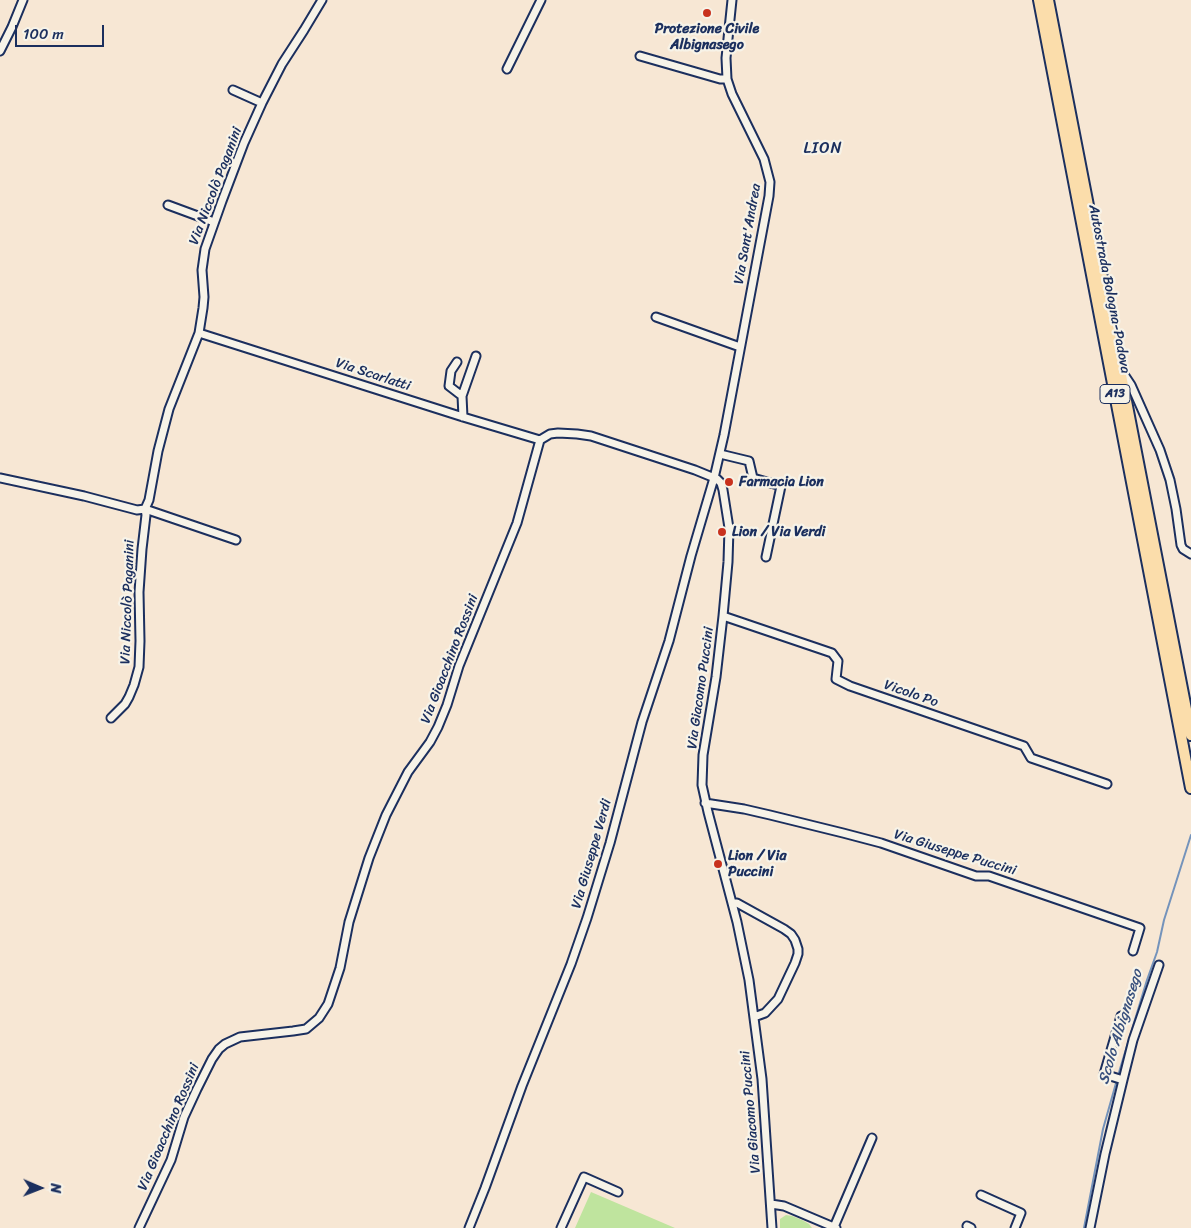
<!DOCTYPE html>
<meta charset="utf-8">
<style>
body{margin:0}
#map{position:relative;width:1191px;height:1228px;overflow:hidden;background:#f7e7d4;font-family:Sriracha,sans-serif}
canvas{display:block}
.north{position:absolute;left:15px;top:1163px;width:50px;height:50px;-webkit-text-stroke:4px #f7f3e8;paint-order:stroke;rotate:91deg;font-size:14px;font-weight:700;line-height:20px;text-align:center;color:#1b2f5e}
.north::after{content:'';display:block;margin:auto;width:18px;height:22px;background:#1b2f5e;clip-path:polygon(50% 0,100% 100%,50% 72%,0 100%)}
.scale{position:absolute;left:15px;top:25px;width:89px;height:22px;box-sizing:border-box;border:2px solid #1b2f5e;border-top:0;padding-left:6px;font-size:15px;line-height:18px;white-space:nowrap;color:#1b2f5e;-webkit-text-stroke:4px #f7f3e8;paint-order:stroke}
</style>
<div id="map">
<canvas width="1191" height="1228"></canvas>
<div class="north">N</div>
<div class="scale">100 m</div>
</div>
<script>
const c = document.querySelector('canvas').getContext('2d');
c.lineJoin = 'round';
function paint(path, color) {
  c.fillStyle = color;
  c.fill(path, 'evenodd');
}
function toPath(rows) {
  const path = new Path2D();
  for (const r of rows) {
    path.moveTo(r[0], r[1]);
    for (let i = 2; i < r.length; i += 2) path.lineTo(r[i], r[i + 1]);
  }
  return path;
}
function strokePath(path, color, width, dash) {
  c.strokeStyle = color;
  c.lineWidth = width;
  c.lineCap = dash ? 'butt' : 'round';
  c.setLineDash(dash || []);
  c.stroke(path);
}
function drawText(font, color, halo, rows, align = 'center') {
  c.font = font + ' Sriracha,sans-serif';
  c.lineWidth = 4.5;
  c.setLineDash([]);
  c.textBaseline = 'middle';
  c.strokeStyle = halo;
  c.fillStyle = color;
  for (const [text, x, y, turn = 0] of rows) {
    c.save();
    c.translate(x, y);
    c.rotate((+turn || 0) * Math.PI / 180);
    c.textAlign = isNaN(turn) ? turn : align;
    if (halo) c.strokeText(text, 0, 0);
    c.fillText(text, 0, 0);
    c.restore();
  }
}
paint(toPath([
 [591,1192,675,1228,575,1228],
 [786,1215,792,1216,802,1220,809,1224,812,1228,780,1228,780,1219]
]), '#bfe49e');
strokePath(toPath([
 [1084,1228,1103,1129,1120,1069,1147,980,1157,952,1164,920,1191,835]
]), '#7493bb', 2);
const minor = toPath([
 [0,51,12,27,23,0],
 [640,56,720,79,727,79],
 [507,69,541,0],
 [233,90,262,103],
 [168,205,214,222],
 [656,317,740,347],
 [199,333,463,417,540,440],
 [457,362,451,371,449,386,462,396],
 [1123,373,1131,385,1160,450,1170,480,1176,509,1181,545,1183,549,1191,554],
 [463,417,462,396,476,356],
 [720,454,749,461,753,478,781,486,766,557],
 [0,478,84,496,137,510,145,509,236,540],
 [723,616,832,653,838,661,836,679,850,686,1024,746,1031,758,1107,784],
 [111,718,125,704,129,697,134,685,139,667,140,641,139,592,142,549,146,515,145,509,149,500,158,451,169,409,199,333,203,308,204,297,202,270,205,249,222,201,244,143,262,103,282,64,304,30,322,0],
 [705,803,744,809,770,815,843,833,881,843,976,876,989,876,1140,928,1133,951],
 [732,903,737,903,784,929,791,934,795,940,798,949,798,954,795,963,778,999,765,1013,754,1017],
 [1121,1016,1104,1074,1123,1080],
 [981,1195,1021,1213,1015,1228],
 [771,1204,784,1206,836,1228],
 [967,1226,971,1228],
 [834,1227,872,1138],
 [139,1228,171,1160,184,1117,197,1089,212,1059,219,1049,225,1044,240,1037,293,1031,306,1029,319,1018,328,1004,340,968,349,922,369,858,386,815,408,772,430,742,438,727,447,705,459,666,517,523,540,440,550,434,558,433,577,434,591,436,695,470,717,479,721,483,723,490,729,528,728,562,723,616,716,677,703,755,702,785,708,812,737,922,749,980,762,1079,772,1228],
 [469,1228,485,1188,522,1086,571,964,587,918,610,843,642,722,669,641,691,556,714,478,724,435,769,196,770,182,764,159,732,94,727,79,726,58,732,0],
 [561,1228,584,1177,618,1192],
 [1090,1228,1105,1154,1123,1080,1133,1040,1159,965]
]);
const highway = toPath([
 [1039,0,1191,788],
 [1048,0,1191,735]
]);
strokePath(minor, '#1b2f5e', 11);
strokePath(highway, '#1b2f5e', 14);
strokePath(minor, '#f7f3e8', 7);
strokePath(highway, '#fbddab', 10);
for (const [x, y, r, color] of [
 [707,13,5,"#c8321e"],
 [729,482,5,"#c8321e"],
 [722,532,5,"#c8321e"],
 [718,864,5,"#c8321e"]
]) {
  const dot = new Path2D();
  dot.arc(x, y, r, 0, 2 * Math.PI);
  c.fillStyle = color;
  c.fill(dot);
  strokePath(dot, '#f7f3e8', 2);
}
for (const [x, y, w] of [
 [1115,394,30]
]) {
  const box = new Path2D();
  box.roundRect(x - w / 2, y - 9.5, w, 19, 4);
  c.fillStyle = '#f7f3e8';
  c.fill(box);
  strokePath(box, '#1b2f5e', 1);
}
drawText('bold 12px', '#1b2f5e', null, [
 ["A13",1115,394]
]);
drawText('bold 14px', '#1b2f5e', '#f7f3e8', [
 ["Protezione Civile",707,29,"center"],
 ["Albignasego",707,45,"center"],
 ["Farmacia Lion",739,482],
 ["Lion / Via Verdi",732,532],
 ["Lion / Via",728,856],
 ["Puccini",728,872]
], 'left');
drawText('14px', '#1b2f5e', '#f7f3e8', [
 ["Via Niccolò Paganini",216,186,-69],
 ["Via Sant'Andrea",748,234,-80],
 ["Autostrada Bologna-Padova",1109,289,79],
 ["Via Scarlatti",373,375,18],
 ["Via Niccolò Paganini",128,602,-88],
 ["Via Gioacchino Rossini",450,659,-69],
 ["Via Giacomo Puccini",701,688,-82],
 ["Vicolo Po",911,694,19],
 ["Via Giuseppe Puccini",955,853,17],
 ["Via Giuseppe Verdi",592,854,-74],
 ["Via Giacomo Puccini",751,1112,-95],
 ["Via Gioacchino Rossini",169,1127,-67]
]);
drawText('italic 15px', '#39507d', '#f7f3e8', [
 ["Scolo Albignasego",1121,1027,-73]
]);
c.letterSpacing = '1px';
drawText('16px', '#1b2f5e', '#f7f3e8', [
 ["LION",823,149]
]);
c.letterSpacing = '0px';
</script>
